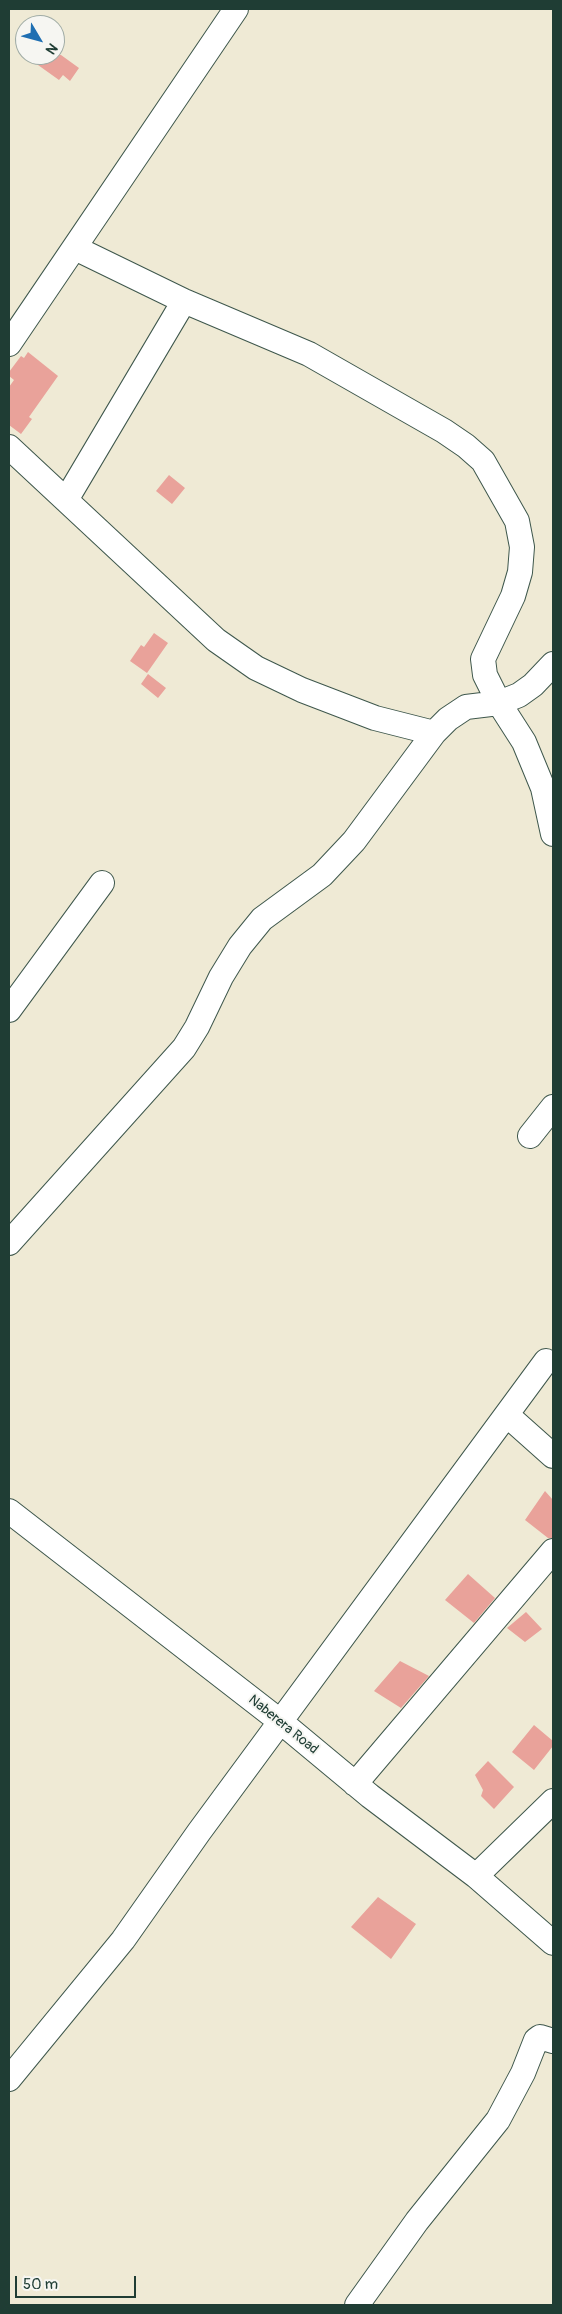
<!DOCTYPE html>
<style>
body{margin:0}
#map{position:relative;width:562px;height:2314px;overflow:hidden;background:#efead5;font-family:Pangolin,sans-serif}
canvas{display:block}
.frame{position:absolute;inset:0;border:10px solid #1f3d34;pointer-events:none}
.north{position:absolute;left:15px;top:15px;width:50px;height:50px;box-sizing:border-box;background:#f6f6f2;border:1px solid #a0aca6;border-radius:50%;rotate:127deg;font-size:14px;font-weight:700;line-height:20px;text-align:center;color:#1f3d34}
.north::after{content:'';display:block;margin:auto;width:18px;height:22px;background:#1f6fb2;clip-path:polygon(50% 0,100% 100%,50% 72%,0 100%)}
.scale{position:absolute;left:15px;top:2276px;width:121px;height:22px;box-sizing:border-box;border:2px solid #1f3d34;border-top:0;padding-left:6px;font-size:15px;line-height:18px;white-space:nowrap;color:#1f3d34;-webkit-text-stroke:4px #f6f6f2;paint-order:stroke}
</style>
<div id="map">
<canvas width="562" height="2314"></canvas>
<div class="frame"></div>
<div class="north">N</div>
<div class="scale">50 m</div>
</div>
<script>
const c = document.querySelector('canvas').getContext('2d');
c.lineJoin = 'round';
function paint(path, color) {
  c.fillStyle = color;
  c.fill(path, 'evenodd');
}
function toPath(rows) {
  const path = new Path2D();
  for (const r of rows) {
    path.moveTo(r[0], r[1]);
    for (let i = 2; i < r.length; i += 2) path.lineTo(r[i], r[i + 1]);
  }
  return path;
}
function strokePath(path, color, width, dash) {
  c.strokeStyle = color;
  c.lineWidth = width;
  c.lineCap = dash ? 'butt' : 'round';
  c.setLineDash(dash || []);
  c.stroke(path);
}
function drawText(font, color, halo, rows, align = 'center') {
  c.font = font + ' Pangolin,sans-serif';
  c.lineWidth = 4;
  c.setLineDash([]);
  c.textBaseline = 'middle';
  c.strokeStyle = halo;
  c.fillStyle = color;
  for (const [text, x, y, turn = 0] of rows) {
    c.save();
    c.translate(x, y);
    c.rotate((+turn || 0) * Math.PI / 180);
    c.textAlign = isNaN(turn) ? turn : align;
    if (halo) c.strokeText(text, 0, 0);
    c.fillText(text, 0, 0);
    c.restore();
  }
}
paint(toPath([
 [24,55,61,55,79,68,70,81,63,75,59,80],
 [28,352,58,376,29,417,32,419,21,434,9,425,9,387,14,380,9,376,9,372,21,356,24,358],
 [169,475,185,488,172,504,156,491],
 [154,633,168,643,147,673,130,661,141,645,144,647],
 [148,674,166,688,158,698,141,684],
 [545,1491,553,1500,553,1538,548,1538,525,1520],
 [468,1574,495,1598,474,1623,445,1600],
 [526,1612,542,1629,525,1642,507,1628],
 [400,1661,429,1676,401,1708,374,1691],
 [534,1725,553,1741,553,1746,534,1770,512,1752],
 [488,1761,514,1787,494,1809,481,1796,483,1790,475,1775],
 [378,1897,416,1924,391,1959,351,1927]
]), '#e9a29a');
const minor = toPath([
 [75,248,184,301,309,354,444,431,466,446,483,461,517,521,522,547,520,572,513,596,483,659,485,675,499,703,524,742,543,788,553,834],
 [9,344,236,9],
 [9,447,216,640,256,668,302,690,375,718,434,733],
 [66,500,184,301],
 [9,1010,102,883],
 [530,1136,553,1107],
 [9,1243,184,1048,197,1027,221,977,240,946,262,919,322,875,354,841,434,733,448,719,466,707,499,703,519,695,533,685,553,664],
 [507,1415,553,1456],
 [9,1511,281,1722,370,1796,476,1876,553,1943],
 [355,1784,553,1551],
 [476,1876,553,1801],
 [9,2079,123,1940,199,1832,546,1361],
 [357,2305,417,2221,498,2120,523,2073,536,2040,540,2037,553,2041]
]);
strokePath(minor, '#3e574c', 26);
strokePath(minor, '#fff', 24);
drawText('14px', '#1f3d34', '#f6f6f2', [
 ["Naberera Road",283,1725,39]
]);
</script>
